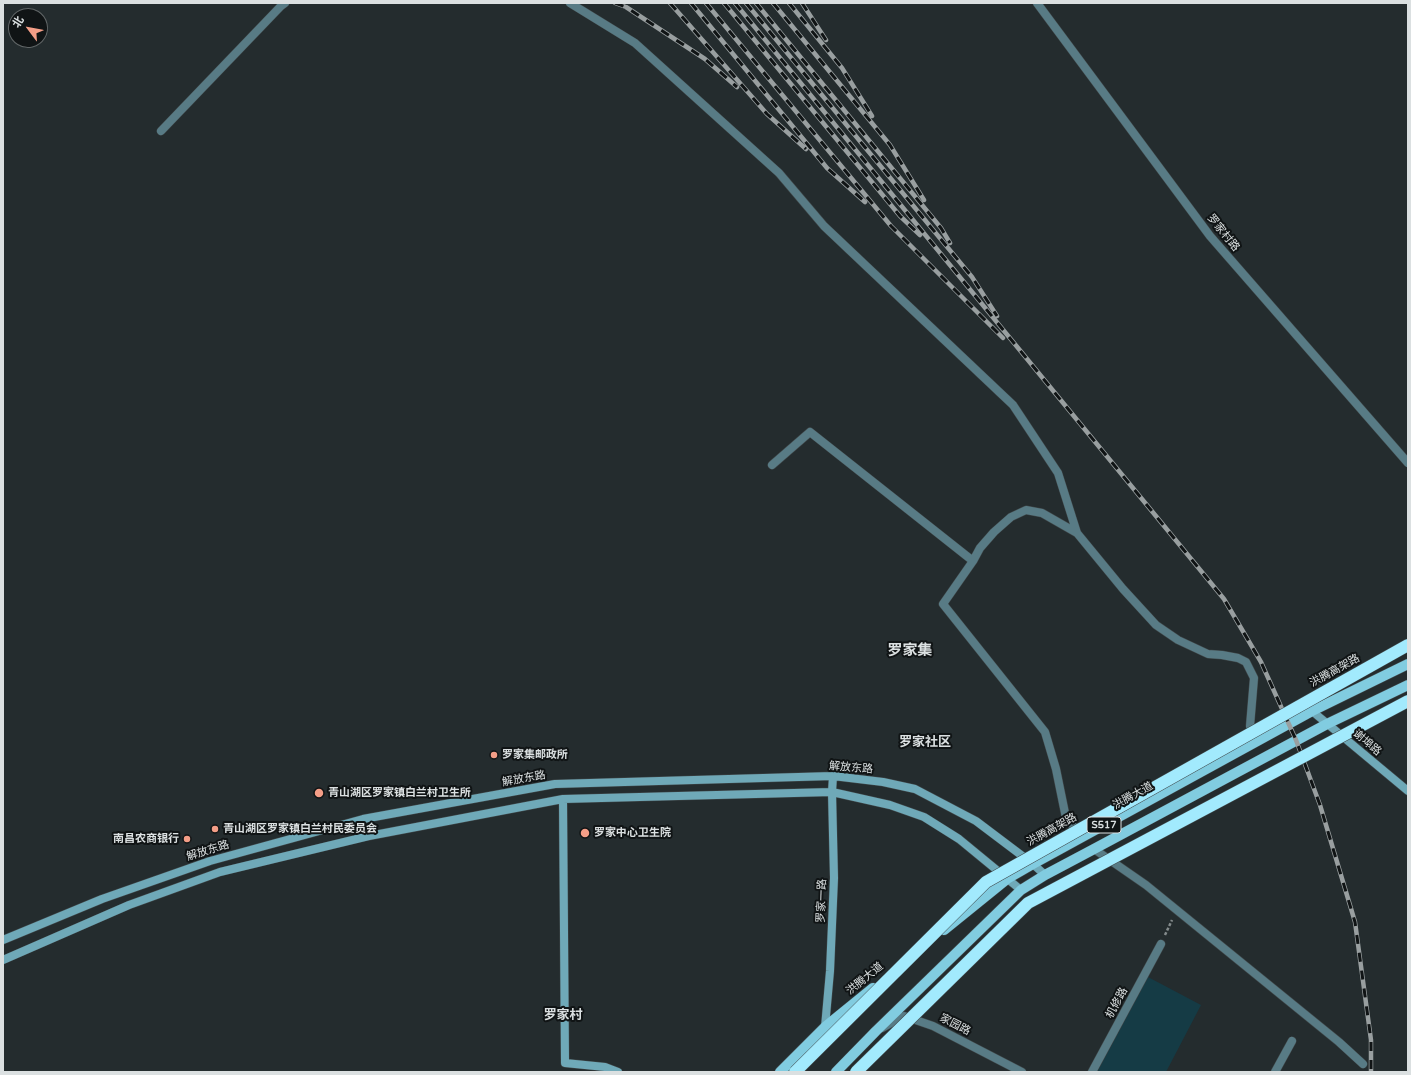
<!DOCTYPE html>
<meta charset="utf-8">
<style>
body{margin:0}
#map{position:relative;width:1411px;height:1075px;overflow:hidden;background:#242c2e;font-family:"Varela Round","Noto Sans SC",sans-serif}
canvas{display:block}
.frame{position:absolute;inset:0;border:4px solid #dbe0e1;pointer-events:none}
.north{position:absolute;left:8px;top:8px;width:40px;height:40px;box-sizing:border-box;background:#101415;border:1px solid #616667;border-radius:50%;rotate:302deg;font-size:11px;font-weight:700;line-height:16px;text-align:center;color:#dbe0e1}
.north::after{content:'';display:block;margin:auto;width:14px;height:18px;background:#f49e87;clip-path:polygon(50% 0,100% 100%,50% 72%,0 100%)}
</style>
<div id="map">
<canvas width="1411" height="1075"></canvas>
<div class="frame"></div>
<div class="north">北</div>
</div>
<script>
const c = document.querySelector('canvas').getContext('2d');
c.lineJoin = 'round';
function paint(path, color) {
  c.fillStyle = color;
  c.fill(path, 'evenodd');
}
function toPath(rows) {
  const path = new Path2D();
  for (const r of rows) {
    path.moveTo(r[0], r[1]);
    for (let i = 2; i < r.length; i += 2) path.lineTo(r[i], r[i + 1]);
  }
  return path;
}
function strokePath(path, color, width, dash) {
  c.strokeStyle = color;
  c.lineWidth = width;
  c.lineCap = dash ? 'butt' : 'round';
  c.setLineDash(dash || []);
  c.stroke(path);
}
function drawText(font, color, halo, rows, align = 'center') {
  c.font = font + ' "Varela Round","Noto Sans SC",sans-serif';
  c.lineWidth = 4;
  c.setLineDash([]);
  c.textBaseline = 'middle';
  c.strokeStyle = halo;
  c.fillStyle = color;
  for (const [text, x, y, turn = 0] of rows) {
    c.save();
    c.translate(x, y);
    c.rotate((+turn || 0) * Math.PI / 180);
    c.textAlign = isNaN(turn) ? turn : align;
    if (halo) c.strokeText(text, 0, 0);
    c.fillText(text, 0, 0);
    c.restore();
  }
}
paint(toPath([
 [1148,977,1201,1005,1166,1072,1097,1072]
]), '#153b45');
const lane = toPath([
 [570,3,635,43,779,173,824,226,1013,405,1058,473,1077,533],
 [161,131,281,6,285,3],
 [772,465,810,432,973,561,943,604,1045,732,1056,769,1066,818,1079,833],
 [973,561,980,548,994,532,1011,517,1026,510,1042,513,1077,533,1123,589,1156,625,1178,640,1208,654,1222,655,1238,658,1246,662,1254,678,1250,726],
 [1094,849,1146,885,1339,1042,1363,1064],
 [882,1028,904,1016,933,1026,1022,1072],
 [1092,1072,1161,944],
 [1275,1072,1292,1041]
]);
const street = toPath([
 [1037,3,1210,236,1408,463]
]);
const secondary = toPath([
 [1312,711,1408,791],
 [563,799,565,1063,605,1067,618,1072],
 [3,940,102,899,210,861,363,819,555,784,833,776,883,782,915,789,976,821,1033,864,1045,875],
 [3,960,129,905,220,872,369,836,563,799,832,792,890,805,924,817,959,839,1021,890],
 [825,1027,830,971,834,878,832,792,833,776]
]);
const primary = toPath([
 [944,930,1007,879,1033,864,1312,711,1408,664],
 [780,1072,825,1027,873,988],
 [836,1072,876,1031,1021,890,1045,875,1094,849,1327,724,1408,685]
]);
strokePath(lane, '#41494b', 9);
strokePath(street, '#41494b', 9);
strokePath(secondary, '#41494b', 9);
strokePath(primary, '#41494b', 11);
strokePath(toPath([
 [1165,935,1172,920]
]), '#848b8c', 2.5, [3, 2]);
strokePath(lane, '#587b85', 8);
strokePath(street, '#587b85', 8);
strokePath(secondary, '#6fa9b8', 8);
strokePath(primary, '#81cce0', 10);
const rail = toPath([
 [615,3,626,7,705,59,737,87],
 [670,3,767,114,806,149],
 [691,3,827,168,865,202],
 [706,3,891,226,1003,338],
 [724,3,900,216,920,235],
 [735,3,1224,599,1261,662,1296,740,1320,805,1355,922,1371,1040,1371,1072],
 [746,3,972,277,997,316],
 [756,3,941,228,950,243],
 [773,3,890,145,924,200],
 [789,3,842,68,872,116],
 [802,3,826,40]
]);
strokePath(rail, '#999fa0', 4.5);
strokePath(rail, '#101415', 3, [9]);
const highwayBridge = toPath([
 [795,1072,986,882,1408,645],
 [856,1072,1028,903,1408,701]
]);
strokePath(highwayBridge, '#41494b', 13, []);
strokePath(highwayBridge, '#a2eafd', 12);
for (const [x, y, r, color] of [
 [494,755,4,"#f49e87"],
 [319,793,5,"#f49e87"],
 [215,829,4,"#f49e87"],
 [585,833,5,"#f49e87"],
 [187,839,4,"#f49e87"]
]) {
  const dot = new Path2D();
  dot.arc(x, y, r, 0, 2 * Math.PI);
  c.fillStyle = color;
  c.fill(dot);
  strokePath(dot, '#101415', 1.5);
}
for (const [x, y, w] of [
 [1104,825,34]
]) {
  const box = new Path2D();
  box.roundRect(x - w / 2, y - 8, w, 16, 3);
  c.fillStyle = '#101415';
  c.fill(box);
  strokePath(box, '#dbe0e1', 1);
}
drawText('bold 10px', '#dbe0e1', null, [
 ["S517",1104,825]
]);
drawText('11px', '#dbe0e1', '#101415', [
 ["罗家村路",1223,233,51],
 ["洪腾高架路",1335,671,-29],
 ["谢埠路",1367,743,40],
 ["解放东路",851,768,5],
 ["解放东路",524,779,-10],
 ["洪腾大道",1133,796,-29],
 ["洪腾高架路",1052,830,-29],
 ["解放东路",208,851,-17],
 ["罗家一路",822,901,-88],
 ["洪腾大道",865,979,-39],
 ["机修路",1117,1003,-62],
 ["家园路",955,1025,27]
]);
drawText('bold 11px', '#dbe0e1', '#101415', [
 ["罗家集邮政所",502,755],
 ["青山湖区罗家镇白兰村卫生所",328,793],
 ["青山湖区罗家镇白兰村民委员会",223,829],
 ["罗家中心卫生院",594,833],
 ["南昌农商银行",179,839,"right"]
], 'left');
drawText('bold 13px', '#dbe0e1', '#101415', [
 ["罗家社区",925,743],
 ["罗家村",563,1016]
]);
drawText('bold 15px', '#dbe0e1', '#101415', [
 ["罗家集",910,651]
]);
</script>
